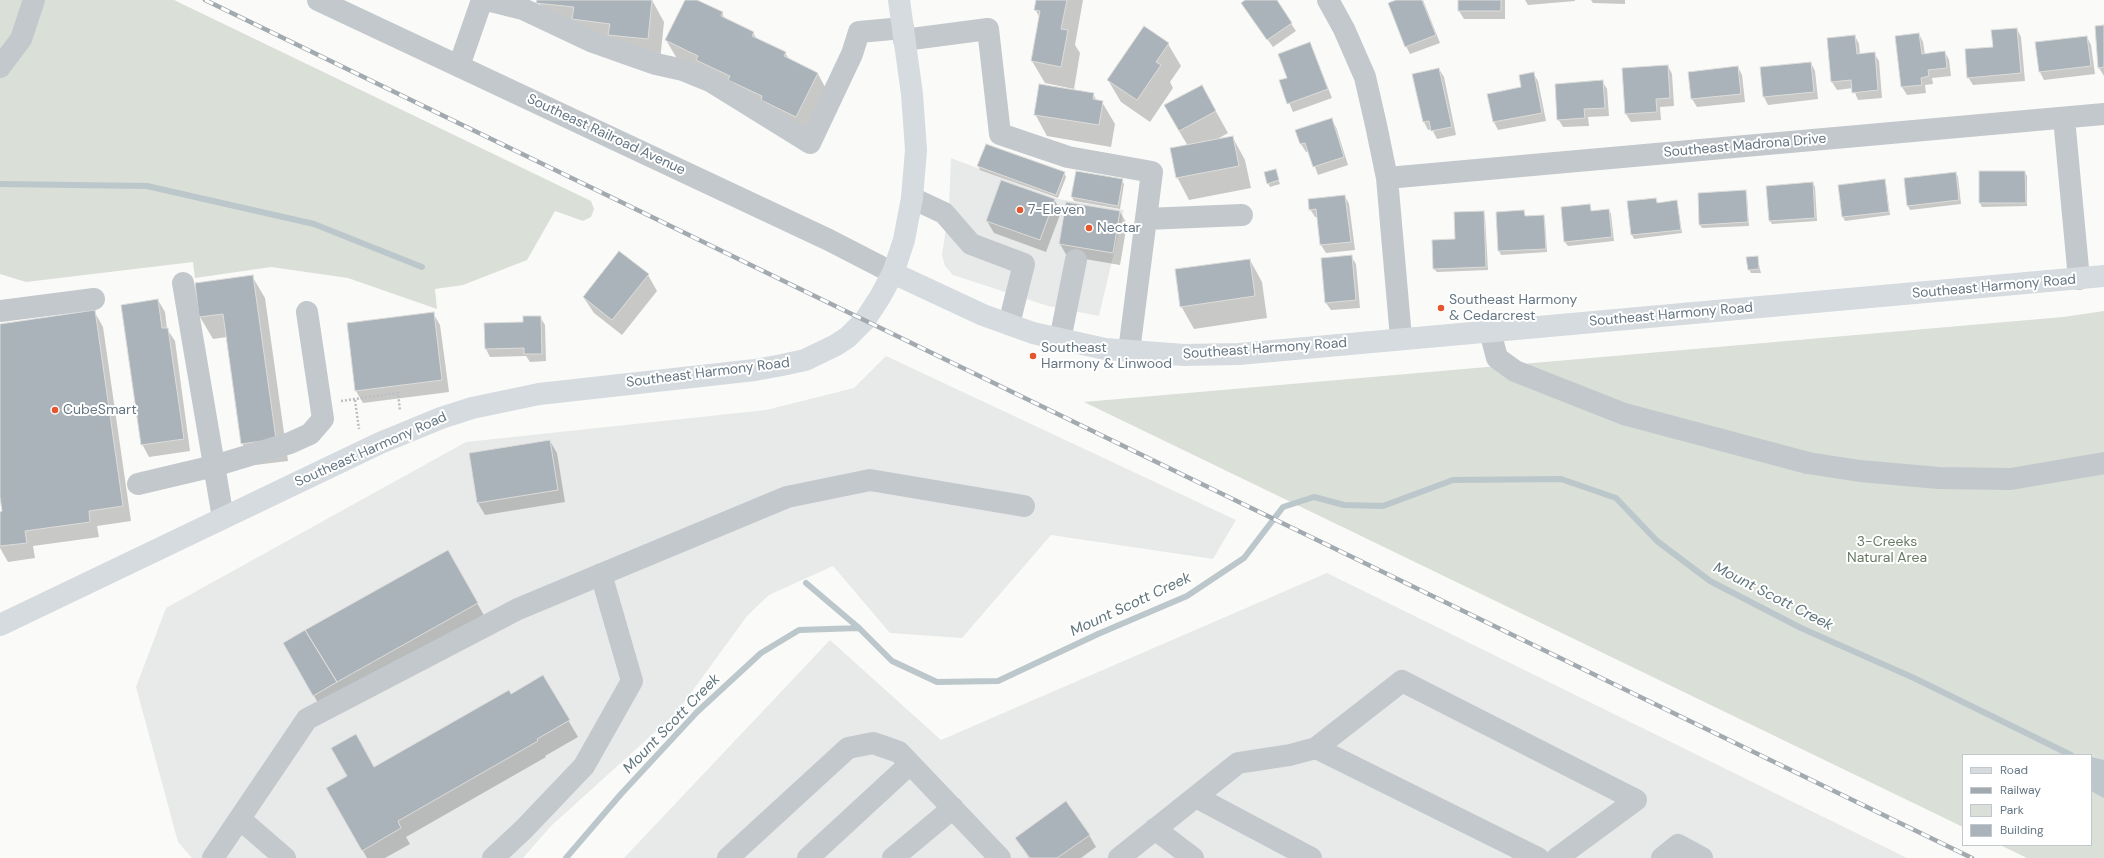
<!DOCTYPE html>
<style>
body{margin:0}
#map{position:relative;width:2104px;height:858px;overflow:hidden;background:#fafaf8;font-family:"DM Sans",sans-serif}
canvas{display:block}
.legend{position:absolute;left:1962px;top:754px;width:130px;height:92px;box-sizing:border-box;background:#fff;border:1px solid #c1c8cd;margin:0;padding:5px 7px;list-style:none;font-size:12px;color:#657683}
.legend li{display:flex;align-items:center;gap:8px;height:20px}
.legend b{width:20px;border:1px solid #c1c8cd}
</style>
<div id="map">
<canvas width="2104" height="858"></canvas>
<ul class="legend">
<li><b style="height:5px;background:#d6dbdf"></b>Road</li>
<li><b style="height:5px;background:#a2aab0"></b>Railway</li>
<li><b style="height:11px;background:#dadfd7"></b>Park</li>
<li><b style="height:11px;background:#aab3b9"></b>Building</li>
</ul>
</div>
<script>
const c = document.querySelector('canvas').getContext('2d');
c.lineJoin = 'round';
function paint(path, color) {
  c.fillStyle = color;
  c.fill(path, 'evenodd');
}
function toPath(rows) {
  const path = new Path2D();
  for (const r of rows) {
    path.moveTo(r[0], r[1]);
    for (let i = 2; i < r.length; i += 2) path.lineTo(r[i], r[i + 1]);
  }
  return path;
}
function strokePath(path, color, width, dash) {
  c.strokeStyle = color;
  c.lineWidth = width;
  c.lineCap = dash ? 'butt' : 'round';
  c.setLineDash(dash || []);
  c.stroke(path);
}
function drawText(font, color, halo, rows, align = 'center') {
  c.font = font + ' "DM Sans",sans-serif';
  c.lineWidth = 4;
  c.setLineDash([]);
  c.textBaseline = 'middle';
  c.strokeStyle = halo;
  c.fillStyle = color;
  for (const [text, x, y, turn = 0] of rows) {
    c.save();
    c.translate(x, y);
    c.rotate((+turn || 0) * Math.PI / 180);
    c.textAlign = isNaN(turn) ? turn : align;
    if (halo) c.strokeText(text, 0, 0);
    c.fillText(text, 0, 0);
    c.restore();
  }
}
paint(toPath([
 [951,158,1058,199,1124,210,1099,316,1048,306,953,275,945,266,942,255,949,207],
 [886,356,1236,520,1213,559,1051,535,962,638,890,633,833,566,769,595,747,616,677,712,551,826,523,858,192,858,178,842,136,687,166,608,466,442,766,410,854,388],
 [1327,573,1907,858,624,858,830,640,941,740]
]), '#e8e9e9');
paint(toPath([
 [0,0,174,0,591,201,594,209,591,217,583,221,555,211,527,260,463,285,435,289,437,309,348,278,271,267,195,278,193,262,26,282,0,274],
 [2104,311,2104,858,2027,858,2000,845,2091,845,2091,755,1963,755,1963,827,1084,402,2063,317]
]), '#dadfd7');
paint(toPath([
 [2091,757,2104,760,2104,798,2091,791]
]), '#bbc7cb');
paint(toPath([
 [538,0,652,0,664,22,660,61,550,25],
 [686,0,695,0,722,13,725,19,753,33,757,39,785,53,789,59,818,74,830,96,809,139,679,62,666,40],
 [1037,0,1083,0,1075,45,1080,53,1074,89,1045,83,1032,61,1040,18,1035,9],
 [1247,0,1275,0,1296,31,1273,47,1247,11],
 [1398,0,1423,0,1440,43,1410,54,1406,46],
 [1459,0,1505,0,1505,19,1464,19,1459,11],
 [1525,0,1575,0,1575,1,1528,5],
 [1591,0,1625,0,1625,4,1593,3],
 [2104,26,2104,76,2099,68],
 [2017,29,2021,37,2025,81,1973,85,1968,77,1994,48],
 [1919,34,1923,42,1925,55,1945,52,1949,60,1951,76,1932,78,1933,84,1925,85,1926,93,1907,95,1902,87],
 [1855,36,1859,44,1860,55,1874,53,1879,61,1882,98,1858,100,1853,88,1837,90,1832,82],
 [2087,37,2091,45,2095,74,2044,80,2040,72],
 [1310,43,1332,98,1293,112,1280,81,1288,78],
 [1168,44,1181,66,1170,82,1173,88,1150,122,1121,102,1108,80],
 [1811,63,1815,71,1818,99,1768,105,1764,97],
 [1668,66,1672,74,1674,106,1660,107,1661,120,1631,122,1626,114],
 [1738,67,1742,75,1745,102,1697,107,1692,99],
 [1439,69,1444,77,1456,135,1437,139,1432,129,1428,130,1424,122],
 [1533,73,1538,81,1546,121,1498,130,1494,122,1488,94,1523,88],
 [1602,81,1607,89,1609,116,1588,117,1589,126,1563,127,1558,119],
 [1093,94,1097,101,1102,102,1115,124,1111,147,1047,136,1035,114],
 [1214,108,1228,133,1214,141,1233,138,1245,160,1251,188,1189,200,1177,177,1188,146,1179,131],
 [1331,119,1336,127,1348,165,1318,175,1309,151,1306,152,1301,144,1297,131],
 [978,166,1064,173,1066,177,1058,198,980,170],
 [1275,170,1280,184,1270,187,1268,183],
 [1980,172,2024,172,2027,176,2027,206,1982,207,1980,203],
 [1956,173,1958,177,1961,204,1910,210,1908,206],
 [1122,180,1124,184,1120,209,1074,201,1072,197],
 [1884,180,1886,184,1890,215,1845,221,1843,217,1839,185],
 [1813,183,1815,187,1817,221,1772,224,1770,221],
 [1745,191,1747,195,1749,226,1702,228,1700,225],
 [1345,196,1349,204,1355,250,1326,253,1321,245,1318,217,1315,217,1310,209],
 [1054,199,1061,212,1046,252,994,233,987,221],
 [1656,199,1658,203,1677,201,1682,233,1634,239,1632,235,1628,202],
 [1590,205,1592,212,1609,210,1611,214,1614,241,1568,246,1565,242,1562,207],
 [1523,211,1526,217,1543,216,1545,220,1547,252,1501,255,1499,251,1497,212],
 [1120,212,1127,224,1120,265,1067,256,1060,244],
 [1483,212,1485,216,1488,270,1437,272,1434,269],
 [1351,256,1356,264,1360,308,1331,310,1326,303],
 [1757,257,1761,273,1751,273,1749,269],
 [1250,260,1262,282,1267,318,1194,329,1181,306],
 [648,275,657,291,622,335,594,313,584,298],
 [252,276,265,298,288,461,255,465,242,443,227,337,213,339,200,317,196,284],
 [158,300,165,312,167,329,175,341,190,451,149,457,142,444],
 [94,311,103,327,131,521,97,526,99,537,33,546,35,558,8,562,0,548,0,513,3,512,0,490,0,325],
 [433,313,440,325,449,392,363,403,356,391,348,323],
 [540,317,545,325,546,361,530,362,526,356,490,357,486,349,524,322],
 [550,441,557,453,565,502,485,515,478,503,470,454],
 [448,551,486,619,318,703,285,643],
 [543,677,578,737,545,756,546,757,406,837,410,844,385,858,367,858,327,788,374,768],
 [1089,835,1096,847,1081,858,1029,858,1016,838]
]), '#0003');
strokePath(toPath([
 [0,184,147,186,314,224,422,267],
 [806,583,859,628,892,661,937,682,998,681,1098,634,1187,596,1244,558,1283,507,1314,497,1344,505,1383,506,1453,480,1561,479,1616,498,1657,541,1710,581,1801,628,1914,678,2071,755],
 [566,858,621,794,697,712,761,653,799,630,859,628]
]), '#bbc7cb', 6);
const building = toPath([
 [537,0,652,0,648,39,608,35,610,24,572,19,574,7,536,3,537,0],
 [685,0,697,0,723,12,721,16,754,32,752,36,786,52,784,56,818,73,796,117,761,100,762,96,728,80,730,76,696,60,698,56,665,40,685,0],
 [1036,0,1067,0,1061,29,1068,30,1061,67,1031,61,1040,11,1034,10,1036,0],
 [1245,0,1277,0,1292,23,1267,40,1241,3,1245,0],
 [1396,0,1422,0,1436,35,1405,47,1388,3,1396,0],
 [1458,0,1501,0,1501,11,1458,11,1458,0],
 [2104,25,2104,67,2098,68,2095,26,2104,25],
 [1144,26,1169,43,1156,62,1161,65,1137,100,1107,80,1144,26],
 [2017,28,2021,73,1967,78,1965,49,1993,47,1991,30,2017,28],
 [1919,33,1922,54,1945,51,1947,68,1928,70,1929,76,1921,78,1922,85,1901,87,1895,36,1919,33],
 [1855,35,1857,54,1875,52,1878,90,1852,93,1851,80,1831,82,1827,38,1855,35],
 [2087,36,2091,66,2039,72,2035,42,2087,36],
 [1310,42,1328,89,1287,104,1279,80,1287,78,1278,54,1310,42],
 [1811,62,1814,92,1763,97,1760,67,1811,62],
 [1668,65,1670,98,1656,99,1657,112,1625,114,1622,68,1668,65],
 [1738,66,1741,94,1691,99,1688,72,1738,66],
 [1439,68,1452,127,1431,131,1429,121,1423,122,1412,74,1439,68],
 [1534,72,1542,113,1493,122,1487,94,1521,87,1519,75,1534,72],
 [1603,80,1605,108,1584,109,1585,118,1557,120,1555,84,1603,80],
 [1039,84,1094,93,1093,99,1103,101,1099,125,1034,115,1039,84],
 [1202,85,1216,111,1179,131,1164,105,1202,85],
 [1332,118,1344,157,1313,167,1305,143,1300,144,1295,130,1332,118],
 [1233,136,1239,166,1176,178,1170,148,1233,136],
 [986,144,1065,172,1056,195,977,166,986,144],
 [1276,169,1279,180,1267,184,1264,172,1276,169],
 [1076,171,1123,179,1118,206,1071,197,1076,171],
 [1979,171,2025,171,2026,203,1979,203,1979,171],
 [1956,172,1959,200,1907,206,1904,178,1956,172],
 [1885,179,1889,212,1842,217,1838,185,1885,179],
 [1001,180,1055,199,1040,240,986,221,1001,180],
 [1813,182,1815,218,1769,221,1766,186,1813,182],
 [1746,190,1748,222,1699,225,1698,193,1746,190],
 [1345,195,1351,242,1320,245,1316,209,1309,210,1308,199,1345,195],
 [1656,198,1657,203,1677,200,1681,230,1631,235,1627,201,1656,198],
 [1066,202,1120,211,1113,253,1059,244,1066,202],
 [1590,204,1591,211,1609,209,1612,237,1564,242,1561,207,1590,204],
 [1524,210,1525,216,1544,215,1546,249,1498,251,1496,212,1524,210],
 [1484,211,1486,267,1433,269,1432,240,1455,239,1454,212,1484,211],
 [619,251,649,274,612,320,583,297,619,251],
 [1352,255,1356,300,1325,303,1321,258,1352,255],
 [1758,256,1759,269,1748,270,1746,257,1758,256],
 [1250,259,1255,296,1180,307,1175,269,1250,259],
 [253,275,276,439,241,444,223,314,199,317,195,283,253,275],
 [158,299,162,328,168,328,184,439,141,445,121,305,158,299],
 [95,310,123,506,89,511,90,522,25,531,27,543,0,546,0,512,2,511,0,497,0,324,95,310],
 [434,312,442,380,355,391,347,323,434,312],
 [523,316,541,316,542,354,524,354,524,348,485,349,484,323,523,322,523,316],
 [550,440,558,490,477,503,469,453,550,440],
 [448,550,478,603,337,682,305,630,448,550],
 [305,630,337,682,313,696,283,643,305,630],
 [543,675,570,720,537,739,538,741,398,821,401,828,362,851,326,788,347,776,331,748,356,734,374,767,509,690,511,694,543,675],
 [1066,801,1090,835,1057,858,1030,858,1015,838,1066,801]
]);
paint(building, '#aab3b9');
strokePath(building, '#dcdcda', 1);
strokePath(toPath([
 [355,400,359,429],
 [341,401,398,393,400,411]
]), '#bbbfc2', 2.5, [2, 2]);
strokePath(toPath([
 [318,0,829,240,893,273],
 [487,0,523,9,593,42,624,53,656,64,683,70,710,81,810,143,852,54,859,32,903,28],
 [1328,0,1344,29,1365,77,1376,125,1387,178,1401,338],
 [904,40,988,29,1000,134,1068,157,1152,172,1129,351],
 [459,66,482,0],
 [0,67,21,39,34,0],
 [2064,118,2079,279],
 [1387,178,2104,114],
 [912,198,944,213,971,244,1024,264,1009,324],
 [1146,219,1242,215],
 [183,283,223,518],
 [0,311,94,299],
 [1490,331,1497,358,1515,371,1624,414,1808,463,1860,471,1939,478,2011,479,2104,463],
 [1060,340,1076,260],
 [138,484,214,466,290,443,310,434,323,419,307,312],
 [1316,748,1538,858],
 [1196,797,1311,858],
 [240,819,285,858],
 [1155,829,1193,858],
 [213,858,307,719,518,609,787,497,870,480,1024,506],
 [493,858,524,829,584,766,632,681,601,574],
 [728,858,848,748,873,743,899,752,1000,858],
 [808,858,910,764],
 [893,858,953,808],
 [1119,858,1238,763,1290,755,1316,748,1402,681,1636,800,1557,858],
 [1662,858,1678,845,1702,858]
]), '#c3c8cc', 22);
strokePath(toPath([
 [893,273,983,315,1033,333,1105,349,1184,355,1239,354,2104,276],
 [0,625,380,443,441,418,472,408,539,394,755,370,782,365,805,360,836,345,848,337,865,320,880,297,893,273,904,240,907,224,912,198,916,150,912,94,899,0]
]), '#d6dbdf', 22);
const rail = toPath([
 [205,0,1972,858]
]);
strokePath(rail, '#a2aab0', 4.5);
strokePath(rail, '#fff', 3, [9]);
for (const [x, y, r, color] of [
 [1020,210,4,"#e4572e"],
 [1089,228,4,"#e4572e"],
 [1441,308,4,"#e4572e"],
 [1033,356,4,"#e4572e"],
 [55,410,4,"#e4572e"]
]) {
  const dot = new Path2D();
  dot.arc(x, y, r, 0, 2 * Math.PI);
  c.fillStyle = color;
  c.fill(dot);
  strokePath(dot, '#fff', 1.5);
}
drawText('14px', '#657683', '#fff', [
 ["Southeast Railroad Avenue",606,135,25],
 ["Southeast Madrona Drive",1745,146,-5],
 ["Southeast Harmony Road",1994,287,-5],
 ["Southeast Harmony Road",1671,315,-5],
 ["Southeast Harmony Road",1265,349,-4],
 ["Southeast Harmony Road",708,373,-7],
 ["Southeast Harmony Road",371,450,-24]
]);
drawText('14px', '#657683', '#fff', [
 ["7-Eleven",1028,210],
 ["Nectar",1097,228],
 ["Southeast Harmony",1449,300],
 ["& Cedarcrest",1449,316],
 ["Southeast",1041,348],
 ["Harmony & Linwood",1041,364],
 ["CubeSmart",63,410]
], 'left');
drawText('14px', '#687a64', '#fff', [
 ["3-Creeks",1887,542],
 ["Natural Area",1887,558]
]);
drawText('italic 15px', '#60757c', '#fff', [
 ["Mount Scott Creek",1773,597,27],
 ["Mount Scott Creek",1131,605,-25],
 ["Mount Scott Creek",672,724,-46]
]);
</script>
